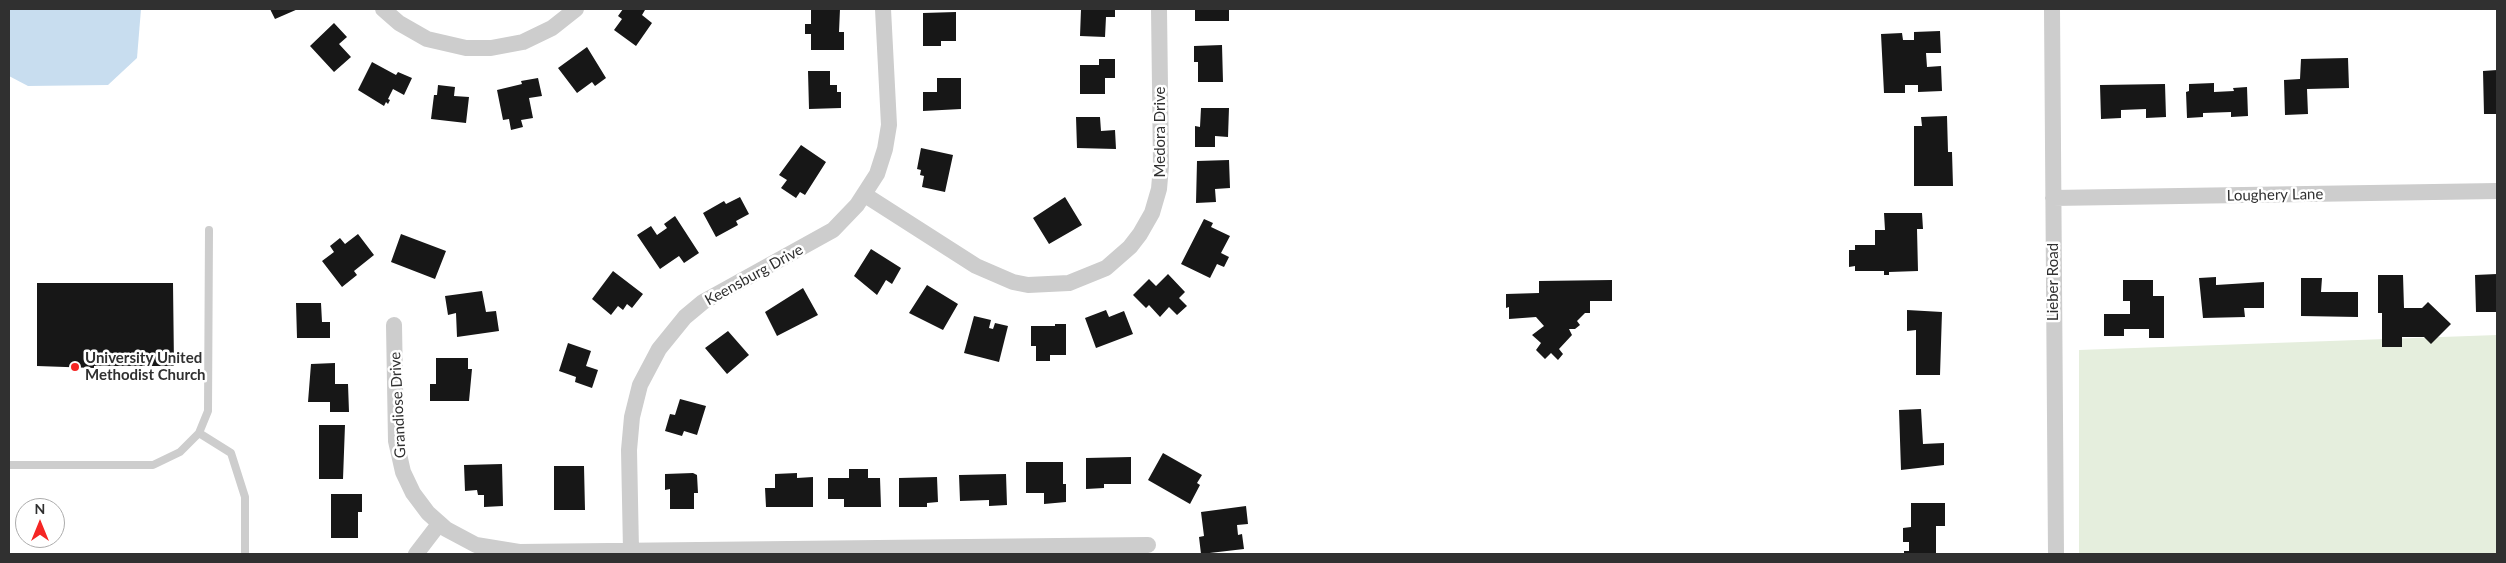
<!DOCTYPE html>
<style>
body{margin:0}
#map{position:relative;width:2506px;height:563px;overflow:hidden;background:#fff;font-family:Lato,sans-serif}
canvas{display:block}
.frame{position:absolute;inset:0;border:10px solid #303030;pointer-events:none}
.north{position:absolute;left:15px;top:498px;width:50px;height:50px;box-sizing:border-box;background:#fff;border:1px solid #acacac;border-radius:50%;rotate:0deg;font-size:14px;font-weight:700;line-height:20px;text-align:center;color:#303030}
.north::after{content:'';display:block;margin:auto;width:18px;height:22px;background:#f52624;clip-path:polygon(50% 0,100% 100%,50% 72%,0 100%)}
</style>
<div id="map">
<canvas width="2506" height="563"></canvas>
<div class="frame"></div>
<div class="north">N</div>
</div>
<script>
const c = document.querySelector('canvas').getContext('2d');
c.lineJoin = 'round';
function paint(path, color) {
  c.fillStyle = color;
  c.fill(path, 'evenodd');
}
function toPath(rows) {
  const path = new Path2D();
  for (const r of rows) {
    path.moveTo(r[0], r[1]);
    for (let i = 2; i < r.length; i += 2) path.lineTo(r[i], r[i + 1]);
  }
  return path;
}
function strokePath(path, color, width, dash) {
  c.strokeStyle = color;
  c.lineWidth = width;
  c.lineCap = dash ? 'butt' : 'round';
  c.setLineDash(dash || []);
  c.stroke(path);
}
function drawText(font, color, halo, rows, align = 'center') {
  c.font = font + ' Lato,sans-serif';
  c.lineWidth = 5;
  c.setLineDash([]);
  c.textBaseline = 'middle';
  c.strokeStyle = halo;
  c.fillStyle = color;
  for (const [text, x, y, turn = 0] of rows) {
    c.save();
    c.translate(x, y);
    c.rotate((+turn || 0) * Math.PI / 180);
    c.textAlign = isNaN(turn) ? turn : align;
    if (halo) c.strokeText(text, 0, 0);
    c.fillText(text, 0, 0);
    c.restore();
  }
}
paint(toPath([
 [2497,335,2497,554,2079,554,2079,350]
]), '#e5eedd');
paint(toPath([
 [9,9,141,9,137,58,108,85,28,86,9,76]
]), '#c8ddef');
paint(toPath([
 [270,9,298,9,275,19],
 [623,9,643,9,645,10,642,15,652,23,636,46,614,30,622,19,618,16],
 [811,9,840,9,839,32,844,32,844,50,811,50,811,34,805,34,805,24,811,24],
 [1081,9,1115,9,1115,17,1106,17,1105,37,1080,36],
 [1195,9,1229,9,1229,21,1195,21],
 [956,12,956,41,941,41,941,46,923,46,923,13],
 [334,23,347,37,339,44,351,57,334,72,310,46],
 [1940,31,1941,53,1926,53,1927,67,1941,66,1942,91,1918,92,1918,85,1905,85,1905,93,1884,93,1881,34,1902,33,1903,40,1914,40,1914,32],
 [1222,45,1223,82,1198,82,1198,62,1194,62,1194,46],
 [587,47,606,78,595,86,592,82,577,93,558,68],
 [2348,58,2349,88,2307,89,2308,114,2285,115,2284,80,2300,79,2301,59],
 [1099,59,1115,59,1115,78,1105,78,1105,94,1080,94,1080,65,1099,65],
 [372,62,396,75,398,72,412,78,404,95,393,89,388,99,390,100,388,104,386,102,384,106,358,90],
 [2497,70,2497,114,2484,114,2483,71],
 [808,71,830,71,830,85,837,85,837,92,841,92,841,108,809,109],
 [538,78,542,96,529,98,533,118,521,120,523,127,511,130,509,119,503,120,497,90,522,84,521,81],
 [937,78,961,78,961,109,923,111,923,92,937,92],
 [2214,83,2214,92,2234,91,2233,88,2247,87,2248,116,2231,117,2231,112,2203,113,2203,117,2187,118,2186,92,2189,91,2189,84],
 [2165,84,2166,117,2146,118,2146,109,2121,110,2121,118,2101,119,2100,85],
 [438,85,455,87,454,96,469,97,466,123,431,119,434,95,437,95],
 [1201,108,1229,108,1228,137,1215,136,1215,147,1195,147,1195,126,1200,127],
 [1947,116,1948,152,1952,152,1953,186,1914,186,1914,126,1922,126,1921,117],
 [1076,117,1100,117,1101,131,1115,130,1116,149,1077,148],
 [801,145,826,162,805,195,800,192,796,198,781,188,787,180,779,175],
 [921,148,953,155,945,192,922,187,924,176,920,175,921,170,917,169],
 [1229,160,1230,188,1215,189,1216,202,1196,203,1197,161],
 [740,197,749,214,736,221,738,225,716,237,703,213,724,201,726,204],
 [1065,197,1082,225,1049,244,1033,218],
 [1884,213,1922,213,1923,229,1917,229,1918,271,1889,272,1889,275,1884,275,1884,271,1855,271,1855,266,1849,267,1849,250,1855,250,1855,245,1875,245,1875,230,1885,230],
 [675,216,699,253,684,263,679,256,660,269,637,235,651,226,657,235,667,228,664,224],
 [1204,219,1213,223,1211,227,1230,236,1221,253,1229,257,1224,267,1217,264,1210,278,1181,264],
 [358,234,374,255,354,271,357,275,342,287,322,261,334,252,330,246,340,238,345,244],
 [401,234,446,251,435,279,391,262],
 [871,249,901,268,892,284,886,280,877,295,854,276],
 [613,271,643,294,632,308,627,304,623,310,618,306,611,315,592,299],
 [1168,274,1185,292,1179,298,1187,306,1177,315,1169,307,1160,317,1149,305,1146,308,1133,295,1149,279,1156,286],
 [2497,274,2497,312,2476,312,2475,275],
 [2378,275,2403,275,2404,308,2422,308,2428,302,2451,324,2431,344,2424,337,2402,337,2402,347,2382,347,2382,313,2378,313],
 [2216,277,2216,285,2264,282,2264,308,2244,308,2245,317,2203,318,2199,278],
 [2301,278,2322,278,2321,292,2358,292,2358,317,2301,316],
 [1612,280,1612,301,1590,301,1590,313,1585,313,1577,321,1580,325,1575,329,1569,329,1572,335,1559,349,1563,354,1558,360,1551,353,1545,359,1536,350,1541,343,1532,335,1544,326,1536,317,1509,319,1509,307,1506,308,1506,294,1539,293,1539,281],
 [2123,280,2153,280,2153,296,2164,296,2164,338,2149,338,2149,329,2124,329,2124,336,2104,336,2104,314,2130,314,2130,301,2123,301],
 [37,283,173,283,174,366,94,366,94,368,37,366],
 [927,285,958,304,943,330,909,313],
 [803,288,818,315,777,336,765,312],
 [482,291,486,312,496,311,499,331,457,337,456,313,448,315,445,296],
 [296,303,321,303,322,322,330,322,330,338,297,338],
 [1106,310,1109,317,1124,311,1133,334,1096,348,1085,318],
 [1907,310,1942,312,1940,375,1916,375,1916,330,1907,331],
 [974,316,991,320,989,328,993,329,995,323,1008,326,999,362,964,353],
 [1055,324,1066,324,1066,355,1050,355,1050,361,1036,361,1036,346,1031,346,1031,326,1055,326],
 [728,331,749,355,727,374,705,348],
 [568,343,591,351,586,366,598,370,592,388,575,382,576,377,559,371],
 [436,358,468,358,468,369,472,369,469,401,430,401,430,384,436,384],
 [335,363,335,384,348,384,349,412,330,412,330,402,308,402,311,364],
 [680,399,706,406,697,435,684,431,682,436,665,431,670,414,675,415],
 [1921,409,1923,444,1944,443,1944,465,1901,470,1899,410],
 [319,425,345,425,343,479,319,479],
 [1163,453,1202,475,1197,483,1200,485,1190,504,1148,480],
 [1131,457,1131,484,1104,484,1104,488,1086,489,1086,458],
 [1026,462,1063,462,1063,484,1066,484,1066,502,1044,504,1044,493,1026,493],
 [502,464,503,506,484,507,484,495,478,495,477,490,465,491,464,465],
 [554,466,584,466,585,510,554,510],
 [849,469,868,469,868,478,880,478,881,507,844,507,844,499,828,499,828,478,849,478],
 [693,473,697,475,698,493,694,493,694,509,670,509,670,489,665,490,665,474],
 [797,473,797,478,813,477,813,507,766,507,765,488,775,488,775,474],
 [1006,474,1007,505,989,506,989,500,960,501,959,475],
 [937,477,938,502,927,503,927,507,899,507,899,478],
 [331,494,362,494,362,512,358,512,358,538,331,538],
 [1911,503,1945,503,1945,526,1936,526,1936,554,1904,554,1904,551,1909,551,1909,542,1903,542,1903,528,1911,527],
 [1246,506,1248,524,1237,525,1238,535,1242,534,1244,549,1201,554,1199,537,1204,536,1201,512]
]), '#171717');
strokePath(toPath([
 [199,433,231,453,245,497,245,554],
 [9,465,153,465,180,452,199,433,208,411,209,230]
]), '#cdcdcd', 8);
strokePath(toPath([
 [383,9,399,23,427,39,466,48,491,48,523,42,552,28,576,9],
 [2052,9,2056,554],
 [865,195,976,266,1013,282,1028,285,1069,283,1106,268,1130,247,1140,234,1152,213,1159,189,1161,166,1159,9],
 [2053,198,2497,191],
 [394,325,396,441,403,472,413,493,428,513,446,529,476,545,519,552,1148,545],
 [631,550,629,450,632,417,640,385,659,349,685,317,703,302,833,230,857,205,877,174,885,149,889,125,883,9],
 [416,554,439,524]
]), '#cdcdcd', 16);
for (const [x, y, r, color] of [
 [75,367,5,"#f52624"]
]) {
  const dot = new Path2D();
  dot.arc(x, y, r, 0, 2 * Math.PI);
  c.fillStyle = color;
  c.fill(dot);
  strokePath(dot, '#fff', 2);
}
drawText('15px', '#303030', '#fff', [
 ["Medora Drive",1160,132,-90],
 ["Loughery Lane",2275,195,-1],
 ["Keensburg Drive",754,275,-29],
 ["Lieber Road",2053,282,-90],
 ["Grandiose Drive",398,405,-93]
]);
drawText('bold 15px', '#303030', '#fff', [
 ["University United",85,358],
 ["Methodist Church",85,375]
], 'left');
</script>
